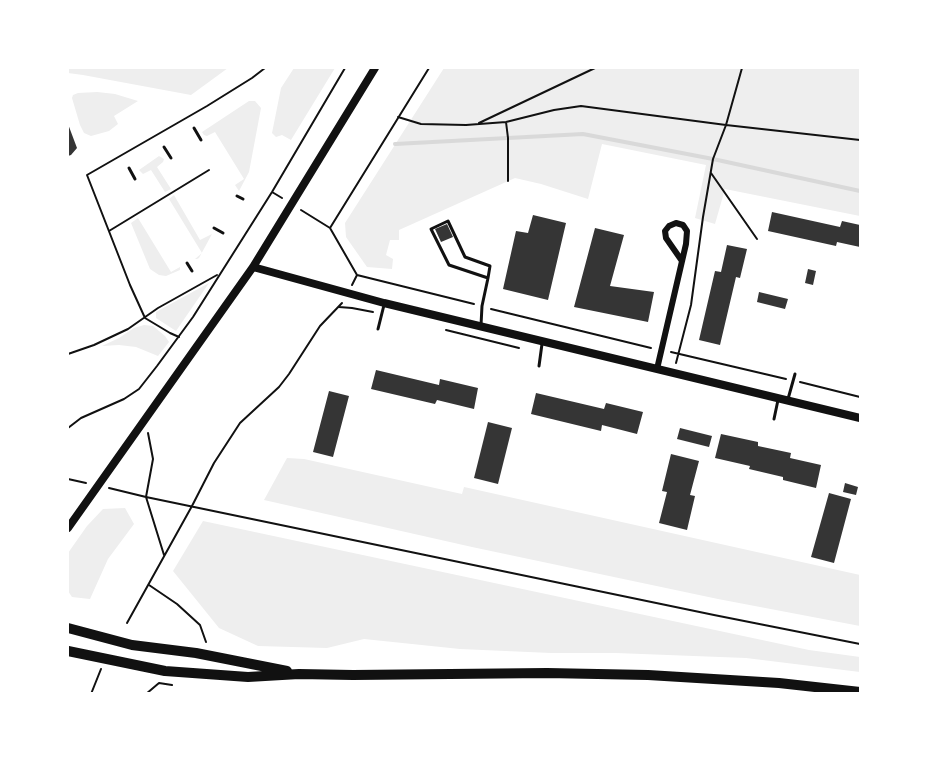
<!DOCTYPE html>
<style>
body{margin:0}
#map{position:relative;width:928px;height:761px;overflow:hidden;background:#fff;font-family:Mulish,sans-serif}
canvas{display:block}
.frame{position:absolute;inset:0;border:69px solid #fff;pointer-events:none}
</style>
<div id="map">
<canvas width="928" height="761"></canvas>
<div class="frame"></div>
</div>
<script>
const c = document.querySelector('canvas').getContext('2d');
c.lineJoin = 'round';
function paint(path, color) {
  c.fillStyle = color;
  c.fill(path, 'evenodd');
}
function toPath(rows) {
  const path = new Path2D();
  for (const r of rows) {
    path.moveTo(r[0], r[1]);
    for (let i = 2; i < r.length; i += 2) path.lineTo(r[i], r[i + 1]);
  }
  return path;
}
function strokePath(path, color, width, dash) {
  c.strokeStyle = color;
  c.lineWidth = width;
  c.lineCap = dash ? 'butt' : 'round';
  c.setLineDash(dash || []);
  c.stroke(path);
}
paint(toPath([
 [68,68,228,68,191,95,83,75,68,73],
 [294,68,335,68,291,140,282,135,276,137,272,133,281,88],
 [444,68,860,68,860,216,725,189,715,224,695,218,706,165,602,144,588,199,541,184,515,178,399,230,399,240,390,240,386,255,393,259,392,269,367,267,346,237,345,223],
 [97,92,115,94,138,101,114,116,118,124,109,131,91,136,84,133,80,125,72,98,73,95,78,93],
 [249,101,255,101,261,108,249,172,239,191,235,185,244,179,215,132,207,136,204,135,202,132],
 [159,156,164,159,163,162,157,167,171,189,165,192,151,170,143,174,139,170],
 [174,195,200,240,212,234,199,258,197,259,195,259,202,253,169,199],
 [138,218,171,272,180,267,180,270,166,276,159,275,150,269,131,223],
 [209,283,176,331,156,318,156,312],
 [144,325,153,326,165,336,169,342,158,356,136,347,119,345,102,346,119,338,134,328],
 [287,458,304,459,462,494,464,487,860,575,860,626,718,599,472,547,264,500],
 [125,508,134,524,108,559,90,599,72,597,68,591,68,553,87,526,103,509],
 [203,521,809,650,860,657,860,672,746,658,616,653,551,653,460,649,364,639,327,648,258,646,219,628,173,571]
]), '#eee');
strokePath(toPath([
 [395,144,583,134,713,159,860,191]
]), '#d9d9d9', 4);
paint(toPath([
 [68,124,77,148,71,155,68,156],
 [772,212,840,227,842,221,860,225,860,247,837,242,836,246,768,231],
 [533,215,566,223,548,300,503,289,516,231,528,233],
 [447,224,453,237,441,242,435,229],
 [595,228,624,235,610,286,654,292,648,322,574,307],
 [727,245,747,249,740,278,736,277,720,345,699,340,715,271,721,272],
 [808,269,816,271,813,285,805,283],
 [759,292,788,299,785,309,757,302],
 [376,370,439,385,440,379,478,388,474,409,437,400,435,404,371,389],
 [329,391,349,396,333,457,313,452],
 [536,393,604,409,606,403,643,412,637,434,602,425,601,431,531,414],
 [488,422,512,428,498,484,474,478],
 [680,428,712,436,709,447,677,439],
 [721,434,758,442,758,446,791,453,790,458,821,465,816,488,783,480,783,477,749,469,750,466,715,458],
 [671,454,699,461,690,495,695,496,687,530,659,523,667,492,662,491],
 [845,483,858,487,856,495,843,492],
 [829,493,851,499,834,563,811,557]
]), '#353535');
strokePath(toPath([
 [742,68,726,125,860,140],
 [398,117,421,124,466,125,506,122,554,110,581,106,726,125,713,159,703,217,691,305,676,363],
 [506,122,508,138,508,181],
 [479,123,595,68],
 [711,173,757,239],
 [272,192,282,198],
 [301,210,330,228,357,275,352,285],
 [330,228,429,68],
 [109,231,209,170],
 [357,275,474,304],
 [339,307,352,308,373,312],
 [491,309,651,348],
 [446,330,519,348],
 [179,337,170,333,145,318,130,285,87,175,207,106,252,78,265,68],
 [671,352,786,379],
 [68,354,94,345,128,329,158,308,217,275],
 [800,382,860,397],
 [68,428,81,418,124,399,139,389,157,366,193,317,272,192,345,68],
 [148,433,153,459,146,497,164,555],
 [68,479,86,483],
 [109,488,146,497,714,615,860,644],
 [149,585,177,604,200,625,206,642],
 [127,623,192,506,214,463,240,423,279,387,289,374,320,326,342,303],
 [91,694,101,669],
 [146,694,159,683,172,685]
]), '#111', 2);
strokePath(toPath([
 [194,128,201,140],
 [164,147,171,158],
 [129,168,135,179],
 [237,196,243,199],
 [214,228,223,233],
 [187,263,192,271],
 [481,325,482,306,488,278,490,266,465,257,448,221,431,229,449,265,488,278],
 [378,329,384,305],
 [539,366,542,344],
 [788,399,795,374],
 [774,419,778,400]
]), '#111', 3);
strokePath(toPath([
 [657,369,686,244,687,231,683,225,676,223,669,226,665,231,666,238,682,261]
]), '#111', 6);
strokePath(toPath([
 [253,267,384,303,860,418],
 [68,528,253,267,375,68]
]), '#111', 8);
strokePath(toPath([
 [68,628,132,645,196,653,287,671],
 [68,651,165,671,248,677,299,674,353,675,547,673,648,675,779,683,860,692]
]), '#111', 10);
</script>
